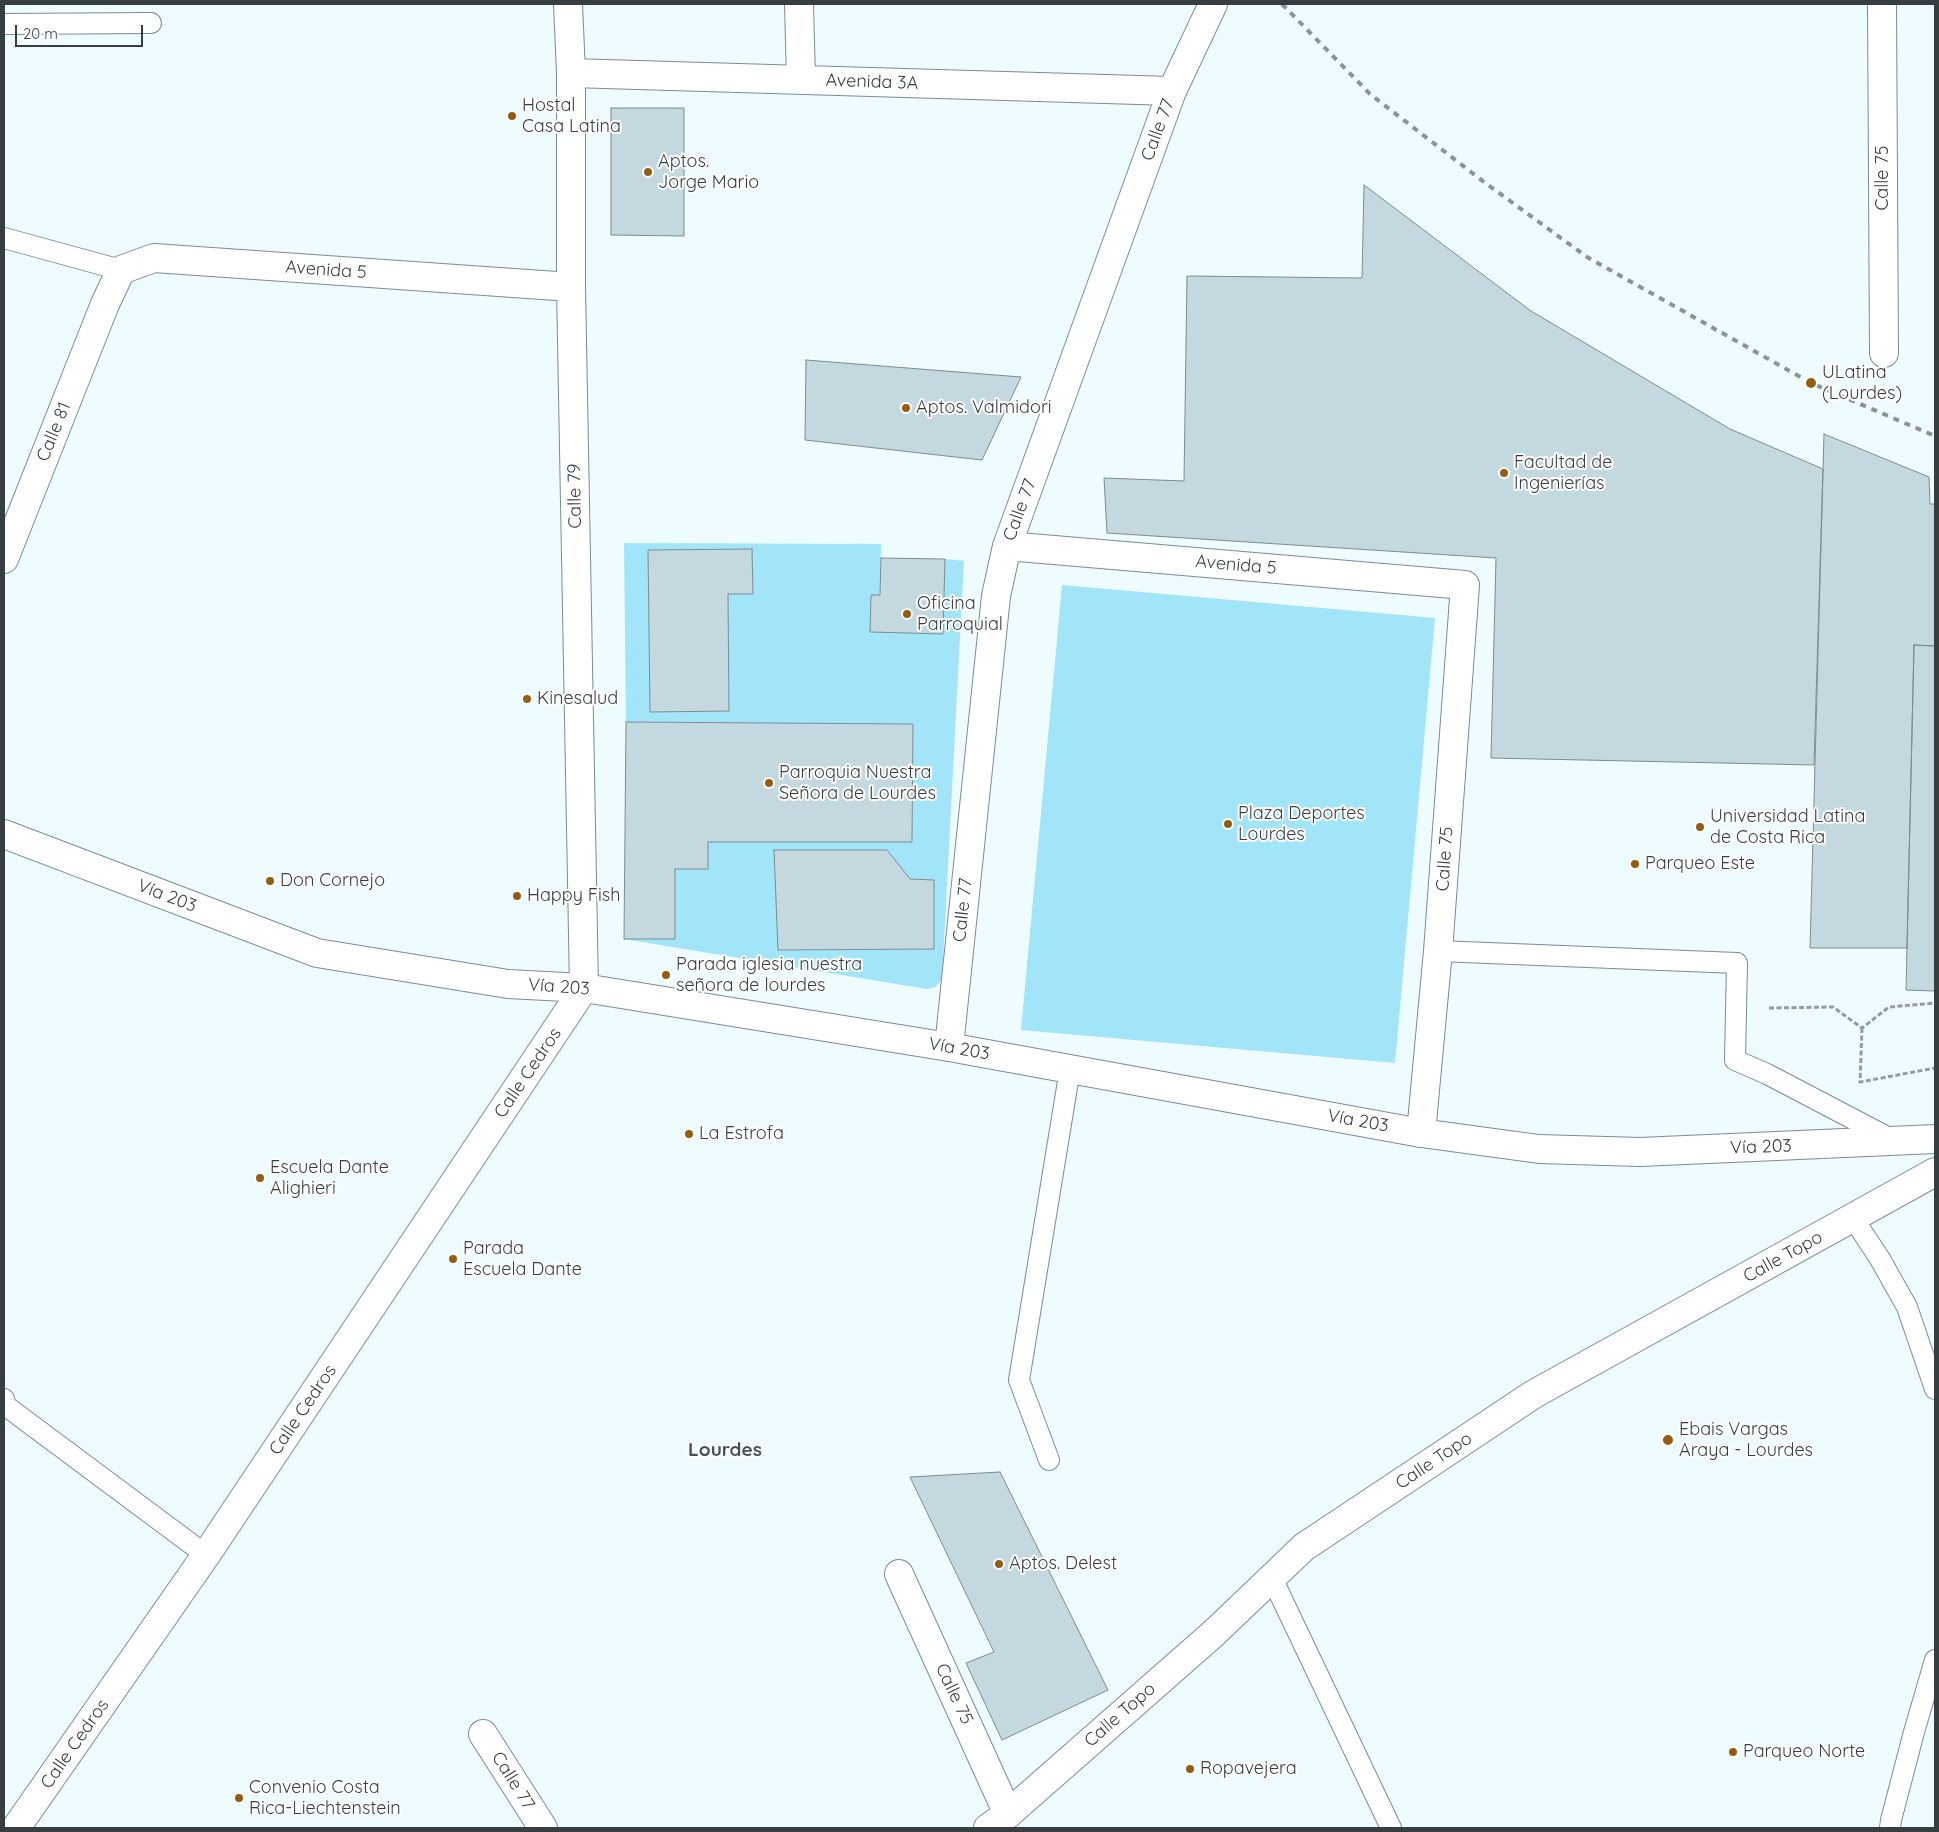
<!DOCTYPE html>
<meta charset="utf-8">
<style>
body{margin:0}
#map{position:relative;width:1939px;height:1832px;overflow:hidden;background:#eefbff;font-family:Quicksand,sans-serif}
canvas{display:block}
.frame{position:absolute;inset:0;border:5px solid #363e41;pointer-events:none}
.scale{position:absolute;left:15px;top:25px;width:128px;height:22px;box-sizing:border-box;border:2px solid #363e41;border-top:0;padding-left:6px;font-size:15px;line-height:18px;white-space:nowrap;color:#363e41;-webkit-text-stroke:4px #fff;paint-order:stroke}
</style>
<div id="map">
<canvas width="1939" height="1832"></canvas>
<div class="frame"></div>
<div class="scale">20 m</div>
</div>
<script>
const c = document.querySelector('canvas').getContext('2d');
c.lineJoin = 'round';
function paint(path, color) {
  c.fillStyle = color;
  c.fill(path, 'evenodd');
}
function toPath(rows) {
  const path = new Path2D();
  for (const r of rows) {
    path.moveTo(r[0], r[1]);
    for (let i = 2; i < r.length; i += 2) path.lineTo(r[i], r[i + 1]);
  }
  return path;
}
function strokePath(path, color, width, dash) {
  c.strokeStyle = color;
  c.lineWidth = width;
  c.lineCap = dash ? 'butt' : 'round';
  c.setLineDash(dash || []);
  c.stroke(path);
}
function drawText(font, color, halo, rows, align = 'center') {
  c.font = font + ' Quicksand,sans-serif';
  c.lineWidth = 4;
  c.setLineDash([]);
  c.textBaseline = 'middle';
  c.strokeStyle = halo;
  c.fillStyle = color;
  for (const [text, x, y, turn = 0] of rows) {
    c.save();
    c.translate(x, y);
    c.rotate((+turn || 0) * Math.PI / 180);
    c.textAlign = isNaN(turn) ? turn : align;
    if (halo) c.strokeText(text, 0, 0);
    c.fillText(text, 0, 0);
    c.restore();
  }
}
paint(toPath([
 [624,543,881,544,880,595,871,632,943,634,945,559,964,561,942,980,935,987,927,989,624,939,675,939,675,869,708,869,708,842,912,842,913,724,626,722],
 [775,850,887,850,910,879,934,880,934,949,778,950],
 [1062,585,1435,618,1395,1063,1021,1030]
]), '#a3e5f8');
const building = toPath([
 [611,108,684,108,684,236,611,235,611,108],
 [1364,185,1531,311,1730,429,1823,469,1814,765,1491,758,1496,558,1107,533,1104,478,1184,481,1187,276,1362,278,1364,185],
 [806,360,1021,377,982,460,805,440,806,360],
 [1824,434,1929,477,1930,504,1935,504,1935,646,1914,645,1907,948,1810,948,1824,434],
 [752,549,753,594,728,594,729,711,650,712,648,550,752,549],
 [881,558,945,559,943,634,870,632,871,595,880,595,881,558],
 [1914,645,1935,646,1935,991,1906,990,1914,645],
 [626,722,913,724,912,842,708,842,708,869,675,869,675,939,624,939,626,722],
 [774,850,887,850,910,879,934,880,934,949,778,950,774,850],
 [1000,1472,1108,1690,1002,1740,966,1663,994,1652,910,1477,1000,1472]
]);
paint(building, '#c4d8df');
strokePath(building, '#7a8d93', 1);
const service = toPath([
 [4,24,151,23],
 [4,238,121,270],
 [1438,951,1737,963,1735,1060,1767,1074,1895,1141],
 [1853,1218,1880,1259,1907,1307,1935,1389],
 [4,1399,6,1406,206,1555],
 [1049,1460,1019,1380,1070,1069],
 [1272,1578,1391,1828],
 [1890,1828,1891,1820,1914,1732,1935,1660]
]);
const minor = toPath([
 [568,4,571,73,571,287,584,988],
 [799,4,801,80],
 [1882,4,1884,353],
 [571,73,1172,91],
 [1007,546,1465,585,1438,951,1421,1133],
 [4,559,105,304,121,270,154,258,571,287],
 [949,1047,996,596,1007,546,1172,91,1213,4],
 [899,1574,1008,1814],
 [483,1734,543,1828]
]);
const tertiary = toPath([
 [16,1828,206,1555,584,988],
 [988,1828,1008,1814,1214,1633,1304,1547,1534,1394,1935,1172]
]);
const secondary = toPath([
 [4,834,317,953,508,984,584,988,949,1047,1421,1133,1539,1149,1640,1152,1935,1139]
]);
strokePath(service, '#7a8d93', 22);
strokePath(minor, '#7a8d93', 30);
strokePath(tertiary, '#7a8d93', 30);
strokePath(secondary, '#7a8d93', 30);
strokePath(toPath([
 [1769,1008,1833,1007,1862,1028,1889,1007,1935,1003],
 [1862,1028,1860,1082,1935,1068]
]), '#939da1', 3, [5, 2.5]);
strokePath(service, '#fff', 20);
strokePath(minor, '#fff', 28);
strokePath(tertiary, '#fff', 28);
strokePath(secondary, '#fff', 28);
strokePath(toPath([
 [1282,4,1370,94,1484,182,1587,257,1811,383,1935,436]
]), '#8a9497', 4, [6, 6]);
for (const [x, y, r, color] of [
 [512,116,5,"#945d14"],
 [648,172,5,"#945d14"],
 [1811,383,6,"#945d14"],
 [906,408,5,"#945d14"],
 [1504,473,5,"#945d14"],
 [907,614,5,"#945d14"],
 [527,699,5,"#945d14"],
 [769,783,5,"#945d14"],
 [1228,824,5,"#945d14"],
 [1700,827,5,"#945d14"],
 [1635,864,5,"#945d14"],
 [270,881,5,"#945d14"],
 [517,896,5,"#945d14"],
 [666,975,5,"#945d14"],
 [689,1134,5,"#945d14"],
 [260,1178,5,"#945d14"],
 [453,1259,5,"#945d14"],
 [1668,1440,6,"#945d14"],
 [999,1564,5,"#945d14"],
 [1733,1752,5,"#945d14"],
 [1190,1769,5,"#945d14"],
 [239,1798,5,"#945d14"]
]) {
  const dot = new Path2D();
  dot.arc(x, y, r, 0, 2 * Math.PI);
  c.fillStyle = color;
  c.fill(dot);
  strokePath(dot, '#fff', 2);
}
drawText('18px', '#363e41', '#fff', [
 ["Avenida 3A",872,82,2],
 ["Calle 77",1158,130,-70],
 ["Calle 75",1883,178,-90],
 ["Avenida 5",326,270,4],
 ["Calle 81",54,432,-68],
 ["Calle 79",575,496,-91],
 ["Calle 77",1020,510,-70],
 ["Avenida 5",1236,565,5],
 ["Calle 75",1445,859,-86],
 ["Vía 203",167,896,21],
 ["Calle 77",963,910,-84],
 ["Vía 203",559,987,4],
 ["Vía 203",959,1049,10],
 ["Calle Cedros",528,1073,-56],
 ["Vía 203",1358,1121,10],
 ["Vía 203",1761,1147,-2],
 ["Calle Topo",1783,1257,-29],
 ["Calle Cedros",303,1410,-56],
 ["Calle Topo",1434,1461,-34],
 ["Calle 75",954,1694,65],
 ["Calle Topo",1120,1715,-41],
 ["Calle Cedros",75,1744,-55],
 ["Calle 77",513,1781,58]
]);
drawText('18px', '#363e41', '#fff', [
 ["Hostal",522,106],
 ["Casa Latina",522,127],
 ["Aptos.",658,162],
 ["Jorge Mario",658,183],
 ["ULatina",1822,373],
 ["(Lourdes)",1822,394],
 ["Aptos. Valmidori",916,408],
 ["Facultad de",1514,463],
 ["Ingenierías",1514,484],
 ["Oficina",917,604],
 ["Parroquial",917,625],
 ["Kinesalud",537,699],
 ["Parroquia Nuestra",779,773],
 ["Señora de Lourdes",779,794],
 ["Plaza Deportes",1238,814],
 ["Lourdes",1238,835],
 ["Universidad Latina",1710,817],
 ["de Costa Rica",1710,838],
 ["Parqueo Este",1645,864],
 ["Don Cornejo",280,881],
 ["Happy Fish",527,896],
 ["Parada iglesia nuestra",676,965],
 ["señora de lourdes",676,986],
 ["La Estrofa",699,1134],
 ["Escuela Dante",270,1168],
 ["Alighieri",270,1189],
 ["Parada",463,1249],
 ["Escuela Dante",463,1270],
 ["Ebais Vargas",1679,1430],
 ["Araya - Lourdes",1679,1451],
 ["Aptos. Delest",1009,1564],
 ["Parqueo Norte",1743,1752],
 ["Ropavejera",1200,1769],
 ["Convenio Costa",249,1788],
 ["Rica-Liechtenstein",249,1809]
], 'left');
drawText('bold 19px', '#43545a', '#fff', [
 ["Lourdes",725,1450]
]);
</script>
